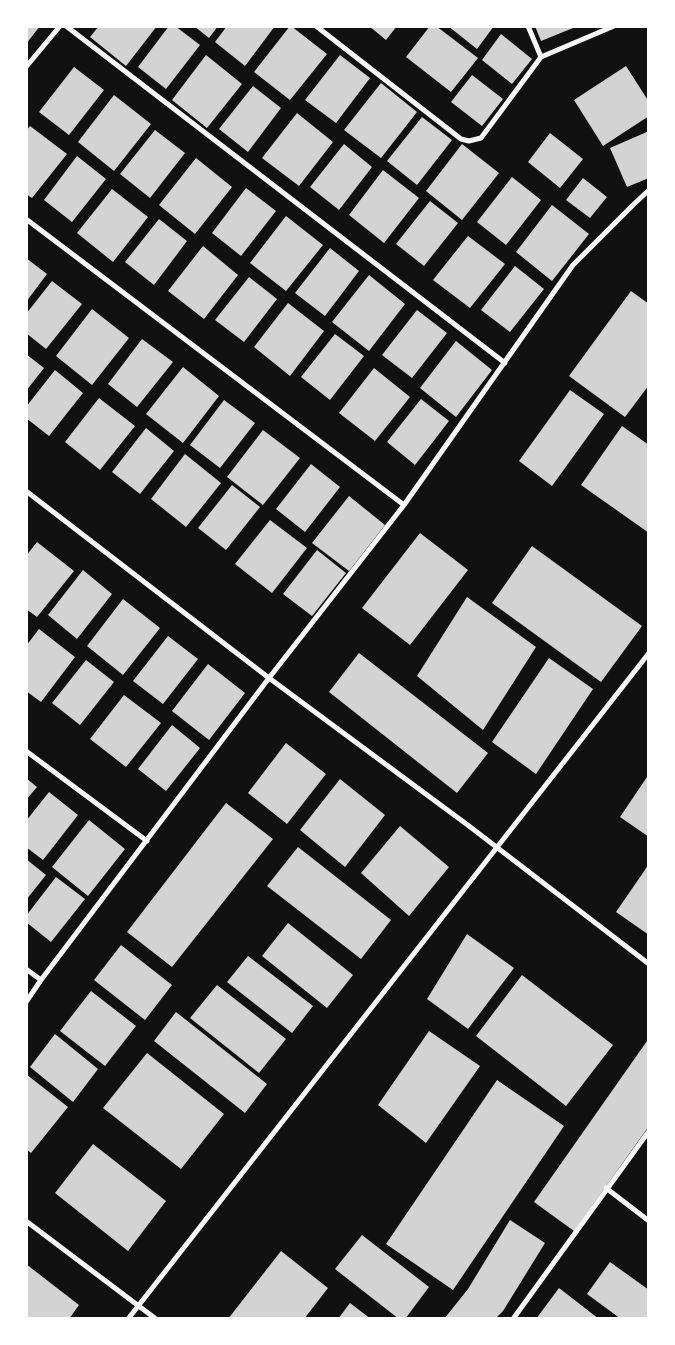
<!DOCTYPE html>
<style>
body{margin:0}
#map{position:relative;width:675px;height:1345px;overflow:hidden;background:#111;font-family:Overpass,sans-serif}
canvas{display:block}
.frame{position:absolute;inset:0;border:28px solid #fff;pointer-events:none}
</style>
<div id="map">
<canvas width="675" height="1345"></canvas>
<div class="frame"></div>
</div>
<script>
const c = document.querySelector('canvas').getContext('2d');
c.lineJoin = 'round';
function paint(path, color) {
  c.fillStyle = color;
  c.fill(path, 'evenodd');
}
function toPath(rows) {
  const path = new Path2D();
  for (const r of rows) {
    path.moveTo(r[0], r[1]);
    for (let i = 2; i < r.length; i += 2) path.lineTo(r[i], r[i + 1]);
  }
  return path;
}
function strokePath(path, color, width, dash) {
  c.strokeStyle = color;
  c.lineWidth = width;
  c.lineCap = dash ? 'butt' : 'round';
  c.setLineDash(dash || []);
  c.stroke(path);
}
paint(toPath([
 [26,26,40,26,26,44],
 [99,26,157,26,126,66,90,37],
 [169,26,175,26,200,45,166,89,138,67],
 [194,26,218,26,209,38],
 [227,26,275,26,245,66,215,42],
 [290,26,291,26,327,54,290,100,254,72],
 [369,26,397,26,386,40],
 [430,26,436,26,478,58,451,92,406,57],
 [448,26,494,26,477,49],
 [535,26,578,26,541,41],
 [501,34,532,59,512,84,482,60],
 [206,55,242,84,207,128,172,100],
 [340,55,370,78,336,123,305,100],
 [626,66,649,102,649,116,603,146,574,100],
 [74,67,104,90,69,135,39,112],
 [472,75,503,99,482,126,451,102],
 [381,83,417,112,381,158,344,130],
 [253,86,281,108,248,152,219,129],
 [114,95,151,124,114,171,78,142],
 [297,113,333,142,299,186,262,158],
 [422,117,452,140,417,185,387,161],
 [30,126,67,154,32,198,26,194,26,131],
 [155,130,185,153,150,198,120,174],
 [649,131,649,178,627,187,610,148],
 [550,133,583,159,560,188,528,162],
 [344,144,372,167,339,210,310,187],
 [462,144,499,173,462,220,426,191],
 [77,156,106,179,72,222,44,200],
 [196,158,232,187,195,234,159,205],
 [383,170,419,198,384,243,349,215],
 [512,177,541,200,506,245,477,222],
 [583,178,607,197,590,218,566,200],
 [246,188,276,211,241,256,212,233],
 [112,189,148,217,113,262,77,233],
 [430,201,458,223,424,266,396,244],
 [552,205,589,234,552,281,516,252],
 [286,216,323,245,286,291,250,263],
 [159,219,187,241,154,285,125,262],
 [468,236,505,264,470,308,433,280],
 [203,246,238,275,204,319,168,291],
 [330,248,359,271,325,316,295,293],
 [26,258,47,274,26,302],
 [515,266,544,289,510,332,481,310],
 [369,275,405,304,369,351,332,322],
 [249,277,277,299,244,342,215,320],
 [52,281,82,304,46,349,26,333,26,314],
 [631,291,649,304,649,385,625,417,569,376],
 [288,303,324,331,290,376,254,347],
 [92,309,129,338,92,385,56,356],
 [417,310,447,333,412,378,382,355],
 [335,334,364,356,330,400,301,377],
 [142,339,173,362,137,407,108,384],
 [456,341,492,370,456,417,420,388],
 [26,354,44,368,26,391],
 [183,367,219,396,183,443,146,414],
 [374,368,410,397,375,441,339,413],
 [55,370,83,393,49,436,26,418,26,407],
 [570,390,604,414,552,486,519,461],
 [99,398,135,426,100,470,65,442],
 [421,399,449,421,415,465,387,442],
 [224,400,255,423,220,468,190,445],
 [622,426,649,445,649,533,581,485],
 [146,428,174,451,140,494,112,472],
 [263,430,300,458,263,505,227,477],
 [185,454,221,483,186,527,151,499],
 [311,464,340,487,305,532,276,509],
 [232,485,260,507,226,550,198,528],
 [349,496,385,525,349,571,312,543],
 [270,520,307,548,272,593,235,564],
 [420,533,468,570,410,645,362,608],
 [37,542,74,571,37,617,26,609,26,556],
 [532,546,642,626,601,682,492,603],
 [317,550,346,573,312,616,283,594],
 [83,570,112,594,77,639,48,615],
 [467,597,536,647,483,730,417,676],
 [123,599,160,628,123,675,87,646],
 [39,629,75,657,41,702,26,691,26,646],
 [168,636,198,659,163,704,133,681],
 [359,653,488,753,457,793,329,692],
 [549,658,593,689,536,774,492,742],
 [86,660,114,682,80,725,52,703],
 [208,664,245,693,209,740,172,711],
 [124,695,161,723,126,767,90,739],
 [172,725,200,748,166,791,138,769],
 [286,743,326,774,287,824,248,793],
 [647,777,649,778,649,837,620,817],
 [26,778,37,787,26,800],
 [340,779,385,815,345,867,300,830],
 [49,792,78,815,43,860,26,847,26,821],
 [226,803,273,839,172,967,127,932],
 [89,820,125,849,88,896,52,867],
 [400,826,449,867,409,916,361,873],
 [298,847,391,920,361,959,267,886],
 [26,859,46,875,26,900],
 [649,864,649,935,616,912],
 [56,877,85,899,51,942,26,922,26,916],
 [288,923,353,975,327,1008,262,956],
 [467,934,514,968,468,1029,427,999],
 [121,945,172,985,145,1020,94,980],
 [248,956,313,1006,292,1033,227,982],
 [522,975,613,1045,566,1106,476,1036],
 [217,985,286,1039,259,1073,190,1018],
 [91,991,136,1026,105,1066,60,1031],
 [176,1012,267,1084,245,1113,154,1041],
 [429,1031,480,1066,426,1143,378,1105],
 [55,1034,98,1069,73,1102,30,1067],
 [647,1041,649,1042,649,1126,574,1231,534,1202],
 [147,1053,224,1114,181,1169,103,1108],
 [26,1074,68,1107,31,1153,26,1149],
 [497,1080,564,1126,453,1290,386,1244],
 [93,1144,166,1201,128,1251,55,1193],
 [510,1220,545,1243,503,1311,495,1319,444,1319,468,1289],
 [362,1235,429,1287,405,1319,399,1319,335,1269],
 [281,1251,328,1288,304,1319,228,1319],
 [610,1262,649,1290,649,1319,621,1319,587,1294],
 [26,1264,79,1305,69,1319,26,1319],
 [559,1288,599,1319,536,1319],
 [350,1303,371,1319,338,1319]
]), '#d3d3d3');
strokePath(toPath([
 [66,26,505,363],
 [316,26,461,139,469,141,481,138,541,57,614,26],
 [528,26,541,57],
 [26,67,60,26],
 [26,219,404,505],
 [26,491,269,678,469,826,649,964],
 [26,751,147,841],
 [26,969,41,980],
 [26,1002,41,980,269,678,404,505,573,265,633,205,649,190],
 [606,1188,649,1221],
 [26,1221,156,1319],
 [128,1319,649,653],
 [513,1319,649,1131]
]), '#f5f5f5', 5);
</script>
